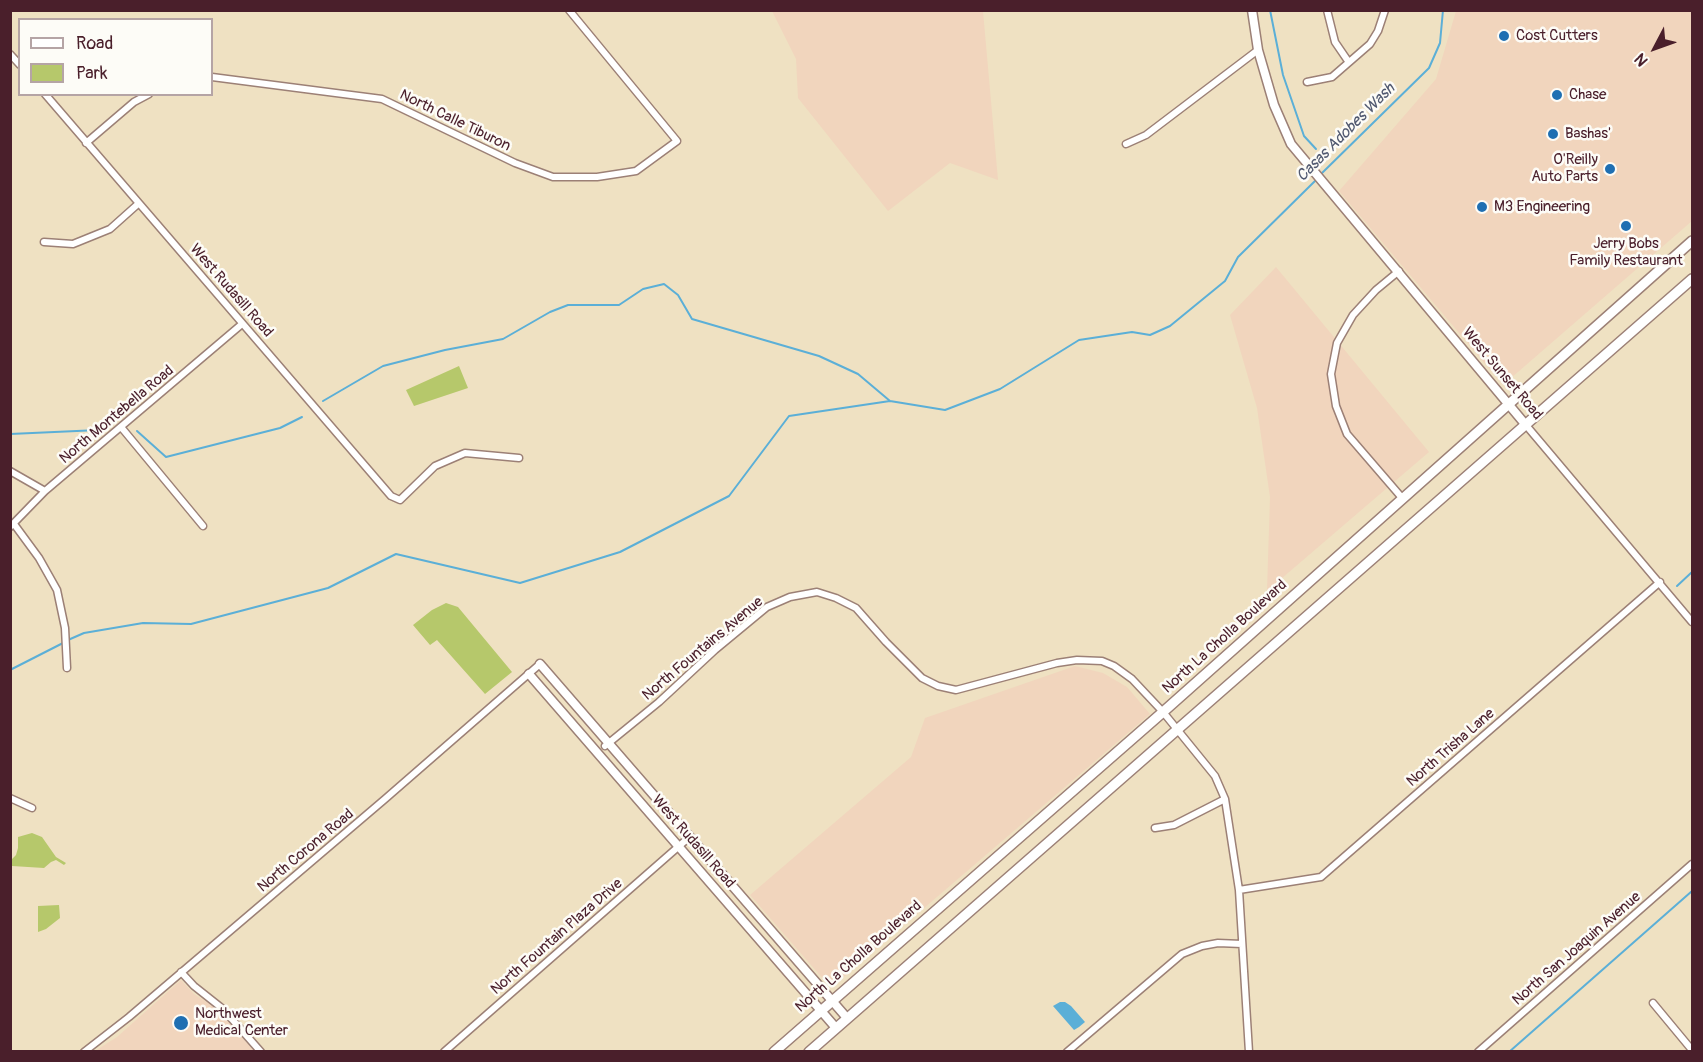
<!DOCTYPE html>
<style>
body{margin:0}
#map{position:relative;width:1703px;height:1062px;overflow:hidden;background:#efe1c2;font-family:Pangolin,sans-serif}
canvas{display:block}
.frame{position:absolute;inset:0;border:12px solid #4a1f2b;pointer-events:none}
.legend{position:absolute;left:18px;top:18px;width:195px;height:78px;box-sizing:border-box;background:#fdfcf7;border:2px solid #b5a4a5;margin:0;padding:8px 10px;list-style:none;font-size:18px;color:#4a1f2b}
.legend li{display:flex;align-items:center;gap:12px;height:30px}
.legend b{width:30px;border:2px solid #b5a4a5}
.north{position:absolute;left:1625px;top:18px;width:60px;height:60px;-webkit-text-stroke:4px #fdfcf7;paint-order:stroke;rotate:229deg;font-size:16px;font-weight:700;line-height:24px;text-align:center;color:#4a1f2b}
.north::after{content:'';display:block;margin:auto;width:21px;height:27px;background:#4a1f2b;clip-path:polygon(50% 0,100% 100%,50% 72%,0 100%)}
</style>
<div id="map">
<canvas width="1703" height="1062"></canvas>
<div class="frame"></div>
<ul class="legend">
<li><b style="height:8px;background:#fff"></b>Road</li>
<li><b style="height:16px;background:#b6c86b"></b>Park</li>
</ul>
<div class="north">N</div>
</div>
<script>
const c = document.querySelector('canvas').getContext('2d');
c.lineJoin = 'round';
function paint(path, color) {
  c.fillStyle = color;
  c.fill(path, 'evenodd');
}
function toPath(rows) {
  const path = new Path2D();
  for (const r of rows) {
    path.moveTo(r[0], r[1]);
    for (let i = 2; i < r.length; i += 2) path.lineTo(r[i], r[i + 1]);
  }
  return path;
}
function strokePath(path, color, width, dash) {
  c.strokeStyle = color;
  c.lineWidth = width;
  c.lineCap = dash ? 'butt' : 'round';
  c.setLineDash(dash || []);
  c.stroke(path);
}
function drawText(font, color, halo, rows, align = 'center') {
  c.font = font + ' Pangolin,sans-serif';
  c.lineWidth = 5;
  c.setLineDash([]);
  c.textBaseline = 'middle';
  c.strokeStyle = halo;
  c.fillStyle = color;
  for (const [text, x, y, turn = 0] of rows) {
    c.save();
    c.translate(x, y);
    c.rotate((+turn || 0) * Math.PI / 180);
    c.textAlign = isNaN(turn) ? turn : align;
    if (halo) c.strokeText(text, 0, 0);
    c.fillText(text, 0, 0);
    c.restore();
  }
}
paint(toPath([
 [772,11,983,11,998,180,950,163,888,211,798,98,796,59],
 [1456,11,1692,11,1692,221,1503,385,1339,191,1436,79],
 [1276,267,1429,452,1267,591,1270,497,1257,408,1230,315],
 [1075,666,1103,673,1127,687,1150,714,831,988,750,895,911,757,925,718],
 [181,980,194,994,216,1008,254,1051,95,1051,117,1037]
]), '#f1d5bd');
paint(toPath([
 [459,366,468,388,414,406,406,390],
 [446,603,458,607,512,672,485,694,437,640,430,645,413,625,432,610],
 [32,833,42,837,56,857,66,863,64,865,56,860,51,862,44,868,12,866,11,868,11,860,16,855,18,848,18,837],
 [59,905,60,918,46,929,38,932,38,906]
]), '#b6c86b');
paint(toPath([
 [1060,1002,1065,1002,1071,1006,1085,1022,1079,1027,1074,1030,1053,1006]
]), '#5bafd7');
strokePath(toPath([
 [1270,10,1283,75,1304,136,1316,149],
 [1320,175,1429,68,1440,43,1443,10],
 [323,401,383,366,445,350,503,339,550,312,568,305,619,305,643,289,664,284,678,295,692,319,819,356,858,374,890,401,945,410,1000,389,1079,340,1132,332,1150,335,1170,326,1225,281,1238,257,1316,180],
 [137,431,166,457,280,428,302,417],
 [10,434,99,430],
 [1677,586,1692,572],
 [68,640,84,633,143,623,191,624,328,588,396,554,520,583,620,552,729,496,789,416,890,401],
 [10,670,63,643],
 [1509,1052,1692,891]
]), '#5bafd7', 2);
const street = toPath([
 [1327,10,1335,42,1348,61],
 [10,54,20,65],
 [212,77,382,99,515,163,553,177,597,177,636,171,677,141,569,10],
 [1307,82,1332,77,1370,44,1378,31,1385,10],
 [45,94,391,496,400,500,435,466,465,453,519,458],
 [86,143,134,102,149,94],
 [1126,144,1146,135,1258,50],
 [44,242,73,244,110,229,138,204],
 [1399,271,1376,290,1353,315,1337,343,1331,374,1336,406,1347,434,1403,499],
 [1525,424,1692,622],
 [121,427,203,526],
 [10,471,45,491],
 [14,524,39,558,57,590,65,628,67,668],
 [10,527,45,491,242,324],
 [605,746,659,702,715,650,767,607,790,597,817,592,836,598,856,608,886,642,922,678,938,686,956,690,1057,663,1077,660,1102,661,1114,666,1132,679,1163,712,1215,776,1225,799,1239,890,1249,1052],
 [10,798,32,808],
 [1155,828,1174,825,1225,799],
 [1239,890,1321,877,1660,582],
 [181,972,194,986,223,1009,261,1052],
 [1653,1003,1692,1050],
 [84,1052,129,1017,385,799,540,664],
 [444,1052,686,840],
 [1067,1052,1182,954,1202,946,1218,943,1242,944],
 [1478,1052,1692,864]
]);
const secondary = toPath([
 [1252,10,1258,50,1274,105,1291,144,1525,424],
 [540,664,847,1018],
 [529,674,836,1028]
]);
const primary = toPath([
 [774,1052,1163,712,1692,241],
 [809,1052,1692,279]
]);
strokePath(street, '#9c8076', 9);
strokePath(secondary, '#9c8076', 11);
strokePath(primary, '#9c8076', 12);
strokePath(street, '#fff', 6);
strokePath(secondary, '#fff', 8);
strokePath(primary, '#fff', 9);
for (const [x, y, r, color] of [
 [1504,36,6,"#1f6fb2"],
 [1557,95,6,"#1f6fb2"],
 [1553,134,6,"#1f6fb2"],
 [1610,169,6,"#1f6fb2"],
 [1482,207,6,"#1f6fb2"],
 [1626,226,6,"#1f6fb2"],
 [181,1023,8,"#1f6fb2"]
]) {
  const dot = new Path2D();
  dot.arc(x, y, r, 0, 2 * Math.PI);
  c.fillStyle = color;
  c.fill(dot);
  strokePath(dot, '#fdfcf7', 2);
}
drawText('15px', '#4a1f2b', '#fdfcf7', [
 ["Cost Cutters",1516,36],
 ["Chase",1569,95],
 ["Bashas'",1565,134],
 ["O'Reilly",1598,160,"right"],
 ["Auto Parts",1598,177,"right"],
 ["M3 Engineering",1494,207],
 ["Jerry Bobs",1626,244,"center"],
 ["Family Restaurant",1626,261,"center"],
 ["Northwest",195,1014],
 ["Medical Center",195,1031]
], 'left');
drawText('15px', '#4a1f2b', '#fdfcf7', [
 ["North Calle Tiburon",455,121,26],
 ["West Rudasill Road",231,291,49],
 ["West Sunset Road",1502,374,50],
 ["North Montebella Road",117,415,-40],
 ["North La Cholla Boulevard",1225,637,-42],
 ["North Fountains Avenue",703,649,-40],
 ["North Trisha Lane",1451,748,-41],
 ["West Rudasill Road",693,842,49],
 ["North Corona Road",306,851,-40],
 ["North Fountain Plaza Drive",557,937,-41],
 ["North San Joaquin Avenue",1577,949,-41],
 ["North La Cholla Boulevard",859,957,-41]
]);
drawText('italic 16px', '#515970', '#fdfcf7', [
 ["Casas Adobes Wash",1346,133,-45]
]);
</script>
